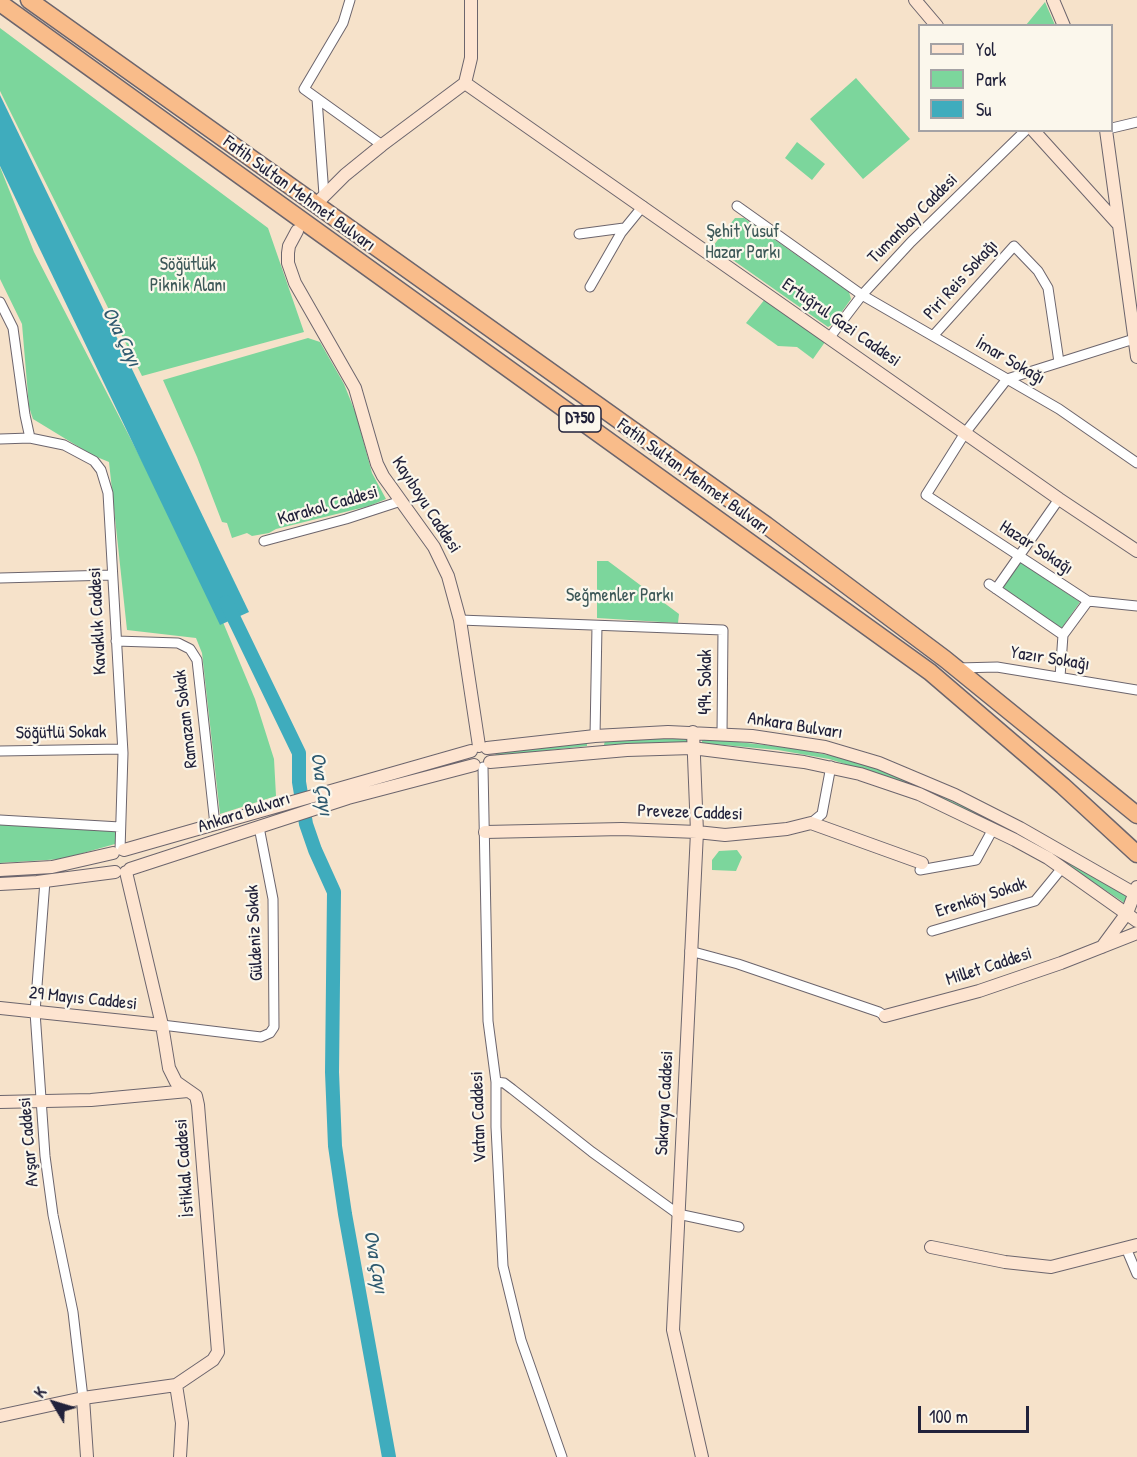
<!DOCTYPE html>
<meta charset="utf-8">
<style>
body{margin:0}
#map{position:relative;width:1137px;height:1457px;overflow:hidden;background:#f6e2ca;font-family:"Patrick Hand",sans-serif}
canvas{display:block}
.legend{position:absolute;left:918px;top:24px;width:195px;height:108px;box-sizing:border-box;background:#fbf7ec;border:2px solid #a4a2a5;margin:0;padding:8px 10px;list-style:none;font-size:18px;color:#22223b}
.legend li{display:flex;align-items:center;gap:12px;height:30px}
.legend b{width:30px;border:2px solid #a4a2a5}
.north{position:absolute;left:24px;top:1373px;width:60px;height:60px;-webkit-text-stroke:4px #fbf7ec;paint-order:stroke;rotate:308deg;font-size:16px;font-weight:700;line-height:24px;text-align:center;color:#22223b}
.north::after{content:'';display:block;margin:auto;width:21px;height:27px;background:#22223b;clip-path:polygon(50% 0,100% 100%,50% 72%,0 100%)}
.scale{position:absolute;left:918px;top:1406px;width:111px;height:27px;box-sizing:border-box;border:3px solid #22223b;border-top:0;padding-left:8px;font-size:18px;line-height:21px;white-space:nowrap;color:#22223b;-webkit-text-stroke:4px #fbf7ec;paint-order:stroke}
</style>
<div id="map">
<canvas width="1137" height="1457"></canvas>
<ul class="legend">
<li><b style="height:8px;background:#fde4d0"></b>Yol</li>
<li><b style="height:16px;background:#7cd69c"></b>Park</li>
<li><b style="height:16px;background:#3facbd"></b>Su</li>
</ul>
<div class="north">K</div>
<div class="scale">100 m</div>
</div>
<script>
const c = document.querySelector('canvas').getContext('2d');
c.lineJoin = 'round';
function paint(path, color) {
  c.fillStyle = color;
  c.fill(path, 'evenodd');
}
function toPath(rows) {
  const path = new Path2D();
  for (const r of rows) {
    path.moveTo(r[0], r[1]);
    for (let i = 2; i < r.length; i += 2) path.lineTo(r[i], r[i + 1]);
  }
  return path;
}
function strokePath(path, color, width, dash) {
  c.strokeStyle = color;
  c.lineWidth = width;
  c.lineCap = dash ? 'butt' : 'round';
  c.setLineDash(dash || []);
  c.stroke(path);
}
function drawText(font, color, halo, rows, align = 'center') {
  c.font = font + ' "Patrick Hand",sans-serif';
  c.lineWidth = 4.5;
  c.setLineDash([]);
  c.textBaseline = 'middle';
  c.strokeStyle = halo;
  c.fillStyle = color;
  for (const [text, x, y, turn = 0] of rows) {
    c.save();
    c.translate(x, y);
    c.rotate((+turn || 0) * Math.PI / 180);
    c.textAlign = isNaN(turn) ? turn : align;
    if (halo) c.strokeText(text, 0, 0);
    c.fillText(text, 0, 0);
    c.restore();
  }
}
paint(toPath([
 [1045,2,1055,25,1026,25],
 [0,28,268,228,304,332,142,376,0,91],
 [856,78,910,139,863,179,810,119],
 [797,142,825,164,812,180,785,158],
 [0,167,34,252,169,513,220,615,255,699,274,759,276,796,220,814,202,653,196,638,127,630,109,462,92,455,33,419,29,407,22,324,0,279],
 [735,218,744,218,849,292,851,299,833,324,828,327,713,246],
 [765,299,825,342,813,359,797,347,778,346,746,323],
 [308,338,320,342,344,384,356,414,372,473,386,499,369,506,276,529,269,533,252,536,247,533,232,538,227,523,222,522,197,457,163,380],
 [597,561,608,561,679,614,678,623,597,618],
 [1020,562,1080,602,1061,629,1002,587],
 [687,738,688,742,604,745,605,740],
 [702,738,792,748,839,757,885,771,987,817,1034,841,1130,898,1126,904,1051,854,978,817,906,783,829,759,778,750,702,743],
 [587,742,587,746,496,756,495,753],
 [0,823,120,827,115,844,62,859,0,863],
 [737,850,742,857,736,871,712,870,712,860,719,851]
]), '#7cd69c');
paint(toPath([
 [0,95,249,612,220,625,0,166]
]), '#3facbd');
strokePath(toPath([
 [226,602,299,753,299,782,306,824,315,850,334,892,332,1072,335,1146,345,1214,389,1457]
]), '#3facbd', 14);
const street = toPath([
 [350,0,343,23,304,89,382,145],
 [317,99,324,195],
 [1112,128,1137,122],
 [737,206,862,295,1059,409,1137,463],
 [579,234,624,228],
 [590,287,621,233,643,206],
 [0,302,13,328,25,415,30,438],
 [933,336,1014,246,1038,271,1048,288,1059,362],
 [830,337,862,295,911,242,1026,130],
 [1137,338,1007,379,965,433,926,495,1088,601,1137,606],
 [0,439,30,438,64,445,94,461,101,470,108,493,123,753,120,850],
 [264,541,346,519,401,501],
 [0,578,112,575],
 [989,584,1063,635],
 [996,589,1059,499],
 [460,620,723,630,722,734],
 [116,641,178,643,190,649,197,660,215,825],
 [958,668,997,667,1137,690],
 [1060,677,1063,635,1088,601],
 [595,736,597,626],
 [0,751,122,749],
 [483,767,488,1021,496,1082,496,1127,503,1266,521,1340,562,1457],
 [0,820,120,827],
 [811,823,822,814,831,766],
 [920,870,976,860,993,829],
 [45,881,35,1012,45,1156,53,1215,73,1312,83,1398],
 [932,931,1035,901,1062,868],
 [690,951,738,964,879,1012,885,1016],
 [162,1025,261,1037,270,1033,274,1027,273,899,259,827],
 [496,1082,504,1083,512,1089,592,1152,678,1214,739,1227],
 [1126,1248,1137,1274]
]);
const secondary = toPath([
 [915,0,937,26],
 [1053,0,1064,26],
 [465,83,1059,499,1137,551],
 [1033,130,1119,225],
 [1106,130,1137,357],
 [320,200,345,175,382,145,465,83,471,58,471,0],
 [297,231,289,246,288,253,288,263,295,283,355,388,377,464,383,476,434,547,448,576,460,620,479,746],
 [693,732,697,832,673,1330,702,1457],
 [487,748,595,736,668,732,752,736,825,747,879,763,955,795,1020,828,1137,895],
 [490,762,627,750,692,748,804,762,860,774,919,794,1015,840,1048,858,1137,921],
 [485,832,622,829,697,832,725,835,787,829,811,823,922,863],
 [124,850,471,751],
 [130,869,348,798,474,765],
 [0,870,52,867,113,853],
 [126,872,162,1025,169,1068,176,1082,196,1096,198,1105,218,1352,213,1360,176,1385,182,1423,180,1457],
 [0,884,37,882,115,872],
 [1102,947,1127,913,1137,887],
 [0,1008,162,1025],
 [885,1016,979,991,1061,963,1137,933],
 [0,1102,91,1100,188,1091],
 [931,1247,1005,1262,1051,1267,1137,1245],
 [83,1398,87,1457],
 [0,1416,83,1398,176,1385]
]);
const highway = toPath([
 [29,0,766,525,945,659,1137,815],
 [0,3,930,672,1063,786,1137,854]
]);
strokePath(street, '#6c656d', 11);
strokePath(secondary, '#6c656d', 14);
strokePath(highway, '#6c656d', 19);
strokePath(street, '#fff', 9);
strokePath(secondary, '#fde4d0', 12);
strokePath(highway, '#f9bc8a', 16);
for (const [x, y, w] of [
 [580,419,42]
]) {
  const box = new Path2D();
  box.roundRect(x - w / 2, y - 13, w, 26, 4.5);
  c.fillStyle = '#fbf7ec';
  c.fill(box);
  strokePath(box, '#22223b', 1.5);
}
drawText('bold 16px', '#22223b', null, [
 ["D750",580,419]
]);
drawText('18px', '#22223b', '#fbf7ec', [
 ["Fatih Sultan Mehmet Bulvarı",299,194,36],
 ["Tumanbay Caddesi",913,219,-45],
 ["Piri Reis Sokağı",961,280,-48],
 ["Ertuğrul Gazi Caddesi",841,323,35],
 ["İmar Sokağı",1010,361,30],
 ["Fatih Sultan Mehmet Bulvarı",693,477,36],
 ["Kayıboyu Caddesi",426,505,57],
 ["Karakol Caddesi",328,506,-16],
 ["Hazar Sokağı",1036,548,33],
 ["Kavaklık Caddesi",98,621,-93],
 ["Yazır Sokağı",1050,659,9],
 ["494. Sokak",706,682,-90],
 ["Ramazan Sokak",186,719,-97],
 ["Ankara Bulvarı",795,726,9],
 ["Söğütlü Sokak",61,733,-1],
 ["Ankara Bulvarı",244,813,-18],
 ["Preveze Caddesi",690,813,2],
 ["Erenköy Sokak",981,898,-18],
 ["Güldeniz Sokak",255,933,-93],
 ["Millet Caddesi",989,967,-18],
 ["29 Mayıs Caddesi",83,999,6],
 ["Sakarya Caddesi",665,1103,-87],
 ["Vatan Caddesi",479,1117,-92],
 ["Avşar Caddesi",29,1142,-95],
 ["İstiklal Caddesi",185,1168,-94]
]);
drawText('18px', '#3d5858', '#fbf7ec', [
 ["Şehit Yusuf",743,232],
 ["Hazar Parkı",743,253],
 ["Söğütlük",188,265],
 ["Piknik Alanı",188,286],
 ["Seğmenler Parkı",620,596]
]);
drawText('italic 20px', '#2e596f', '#fbf7ec', [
 ["Ova Çayı",121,337,64],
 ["Ova Çayı",321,784,82],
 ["Ova Çayı",375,1262,80]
]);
</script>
